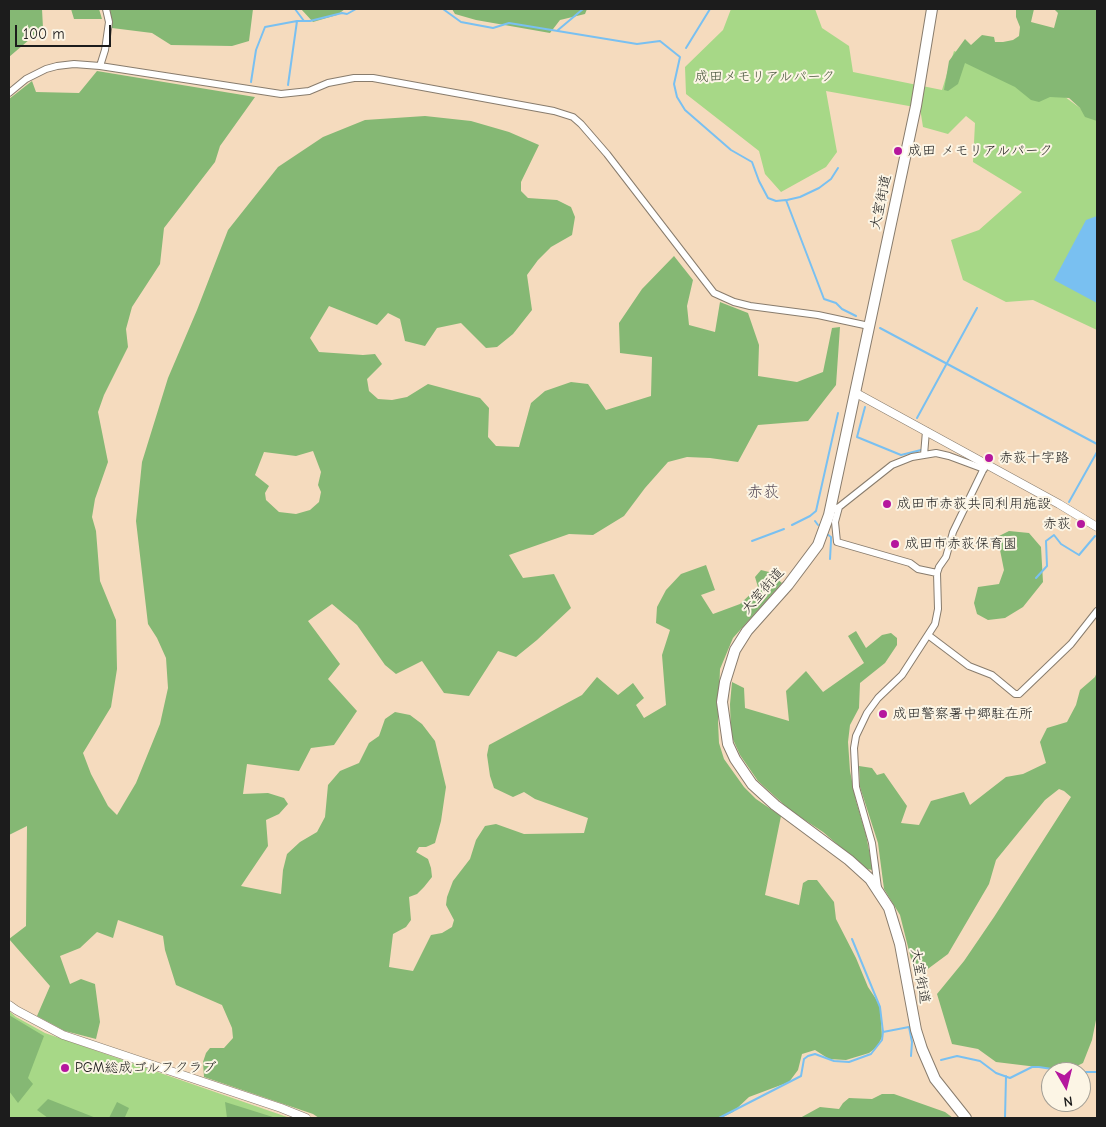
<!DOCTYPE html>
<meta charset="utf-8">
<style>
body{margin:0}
#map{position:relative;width:1106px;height:1127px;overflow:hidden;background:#f5dbbe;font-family:"Comic Neue",sans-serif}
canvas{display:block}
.frame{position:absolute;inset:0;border:10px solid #1c1c1c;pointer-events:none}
.north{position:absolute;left:1041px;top:1062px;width:50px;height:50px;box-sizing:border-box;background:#fcf5e5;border:1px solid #a29e95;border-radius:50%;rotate:172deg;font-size:14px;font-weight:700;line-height:20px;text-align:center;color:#1c1c1c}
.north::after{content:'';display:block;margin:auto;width:18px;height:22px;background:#b5179e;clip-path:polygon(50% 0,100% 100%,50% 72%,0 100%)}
.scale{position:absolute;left:15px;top:25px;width:96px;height:22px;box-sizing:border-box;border:2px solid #1c1c1c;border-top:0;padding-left:6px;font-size:15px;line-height:18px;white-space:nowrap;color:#1c1c1c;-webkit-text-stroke:4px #fcf5e5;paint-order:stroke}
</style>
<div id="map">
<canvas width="1106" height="1127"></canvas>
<div class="frame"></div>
<div class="north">N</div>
<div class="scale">100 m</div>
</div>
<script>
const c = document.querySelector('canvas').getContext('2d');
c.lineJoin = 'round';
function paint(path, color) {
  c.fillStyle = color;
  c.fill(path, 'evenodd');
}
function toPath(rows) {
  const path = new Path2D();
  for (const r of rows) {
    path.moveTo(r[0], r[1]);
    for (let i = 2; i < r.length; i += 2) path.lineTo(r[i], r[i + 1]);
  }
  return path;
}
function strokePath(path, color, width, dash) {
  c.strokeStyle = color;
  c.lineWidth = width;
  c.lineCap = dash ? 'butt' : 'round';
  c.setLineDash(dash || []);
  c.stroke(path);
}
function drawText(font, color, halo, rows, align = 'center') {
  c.font = font + ' "Comic Neue","Klee One",sans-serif';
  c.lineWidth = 4;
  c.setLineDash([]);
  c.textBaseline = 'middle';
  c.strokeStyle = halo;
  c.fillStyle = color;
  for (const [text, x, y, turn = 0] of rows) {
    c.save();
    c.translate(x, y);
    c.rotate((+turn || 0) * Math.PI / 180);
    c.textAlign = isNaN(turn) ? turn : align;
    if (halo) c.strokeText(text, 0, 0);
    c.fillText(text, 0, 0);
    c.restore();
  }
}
paint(toPath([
 [731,9,815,9,822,28,849,46,853,72,942,90,954,51,1053,88,1084,111,1097,116,1097,330,1033,300,1006,302,963,280,951,240,979,230,1022,192,973,162,975,123,966,116,948,134,923,127,920,108,826,91,837,152,826,167,781,192,765,174,759,151,686,94,685,67,723,30],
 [9,1011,16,1017,45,1033,290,1118,9,1118]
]), '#a7d887');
paint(toPath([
 [9,9,42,9,43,28,9,57],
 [71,9,99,9,102,19,74,19],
 [108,9,253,9,249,41,232,46,171,45,152,33,112,28],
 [301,9,345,9,337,15,313,22],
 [452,9,587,9,585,14,560,20,550,33,476,20,455,14],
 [1016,9,1034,9,1031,22,1054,28,1058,13,1054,9,1097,9,1097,121,1085,117,1080,108,1069,98,1050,97,1039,102,1031,100,1015,87,965,63,958,84,948,91,944,90,949,61,965,39,971,45,982,35,994,37,995,42,1003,42,1013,40,1019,36,1020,27,1016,17],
 [97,71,255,97,220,146,215,162,164,228,160,264,132,307,126,329,128,347,104,395,98,412,108,462,95,499,92,517,96,531,100,581,116,620,117,669,111,707,83,753,91,774,108,806,117,815,136,783,160,724,168,688,166,658,157,638,148,624,136,521,142,462,168,378,197,310,228,230,278,167,323,137,365,120,425,116,471,121,509,132,539,145,521,182,521,191,528,198,557,200,571,207,575,217,572,235,551,247,538,260,527,275,532,310,513,334,497,347,486,348,461,323,437,328,425,346,405,341,400,319,388,313,377,325,329,306,310,338,319,352,363,355,375,354,382,364,367,379,369,391,378,399,392,400,407,397,428,384,480,398,489,408,488,437,496,446,519,447,531,403,545,391,571,382,588,384,606,410,651,396,652,357,620,353,619,323,642,289,674,256,693,280,687,306,689,325,715,332,720,302,748,313,759,345,758,376,797,382,823,372,832,328,840,327,836,385,808,421,758,425,738,462,710,458,687,457,668,462,645,488,624,516,593,535,569,534,509,555,523,578,554,574,571,608,537,640,516,657,498,651,469,696,444,693,422,661,396,674,385,665,357,625,332,604,308,621,340,664,328,679,357,711,334,745,311,748,299,771,247,764,243,794,268,793,284,798,288,804,279,814,266,820,268,846,241,886,281,894,283,870,287,854,300,842,317,832,325,817,328,785,340,771,359,763,369,743,379,736,385,719,395,712,410,715,422,724,435,741,446,787,441,821,435,843,426,847,419,847,416,852,428,859,431,868,432,877,424,887,417,894,409,897,411,920,406,927,393,934,389,967,413,971,431,935,442,933,452,927,454,920,446,905,447,897,453,881,470,859,476,840,485,826,496,824,524,834,584,833,588,818,535,799,524,792,513,797,494,788,490,776,487,755,489,745,582,695,597,677,618,695,633,683,644,698,636,705,644,718,666,705,662,655,670,630,656,623,657,607,666,590,681,574,706,565,715,590,701,595,713,614,740,604,758,587,755,577,761,570,769,572,782,583,733,638,720,669,718,722,719,743,724,759,744,787,756,799,781,816,765,895,799,905,803,883,808,880,817,880,834,902,836,919,856,958,868,987,880,1005,882,1037,877,1047,869,1053,846,1060,829,1059,815,1050,802,1054,798,1070,789,1082,749,1097,733,1112,721,1118,319,1118,313,1114,204,1077,203,1062,206,1053,210,1048,224,1048,233,1038,232,1028,222,1005,176,985,165,950,163,936,118,920,113,938,97,932,80,948,60,956,70,984,81,979,95,984,100,1022,96,1039,65,1031,37,1016,50,986,9,939,26,926,27,826,9,835,9,99,32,81,36,92,79,93],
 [313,451,321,472,318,485,321,492,319,502,310,510,296,514,279,512,266,500,265,493,269,486,255,475,264,452,296,456],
 [1009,531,1029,533,1041,547,1043,582,1023,607,1005,618,988,620,977,614,974,603,978,587,999,584,1004,570,1000,550,995,538],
 [856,631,866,648,882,635,891,633,897,638,897,645,885,663,860,683,859,708,850,725,848,742,850,771,856,801,866,835,873,870,866,869,823,832,791,811,758,781,740,755,731,735,730,704,732,682,744,688,745,708,789,721,786,691,806,671,823,692,864,663,848,636],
 [1097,672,1097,1015,1092,1040,1083,1063,1071,1069,1062,1070,996,1062,978,1049,952,1044,937,994,964,961,994,917,1071,797,1064,791,1059,789,1045,800,996,860,989,884,948,954,921,974,915,975,900,915,884,889,878,843,860,787,859,766,872,768,877,775,884,773,907,806,901,823,919,825,931,801,964,792,970,805,1006,777,1023,774,1046,763,1040,742,1047,728,1067,722,1076,705,1080,690,1095,677],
 [9,1015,44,1036,28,1078,33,1084,18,1103,9,1091],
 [882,1094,894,1094,945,1112,953,1118,800,1118,820,1107,839,1109,843,1103,849,1098,872,1099],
 [48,1099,96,1118,48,1118,37,1110],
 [117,1102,129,1108,125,1117,129,1118,109,1118],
 [225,1102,276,1118,227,1118]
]), '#85b874');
paint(toPath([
 [1097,216,1097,303,1054,280,1086,220]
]), '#79c0f1');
strokePath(toPath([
 [295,9,304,21],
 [443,9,461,22,493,28,509,23,637,44,660,41,680,57,674,84,677,97,685,110,731,150,752,162,759,181,768,198,776,201,786,200,824,299,836,303,842,309,856,316],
 [558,30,583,9],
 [686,48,710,9],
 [251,82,256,50,265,27,297,21,310,21,342,13,347,14,356,9],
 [288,85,297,21],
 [787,200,800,197,819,188,831,179,838,168],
 [880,328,1097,444],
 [865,407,857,437,901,455,921,450],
 [917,418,977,308],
 [1069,502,1097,452],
 [815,521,818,525],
 [792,525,810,516,816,511,838,413],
 [827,534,831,537,831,541,830,559],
 [752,541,784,529],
 [1036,578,1047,566,1046,541,1054,535,1061,544,1079,555,1095,536],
 [852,939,880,1007,883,1032],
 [941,1060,957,1056,980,1061,996,1073,1010,1078,1032,1067,1039,1067,1065,1071],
 [1075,1072,1097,1072],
 [719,1118,801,1076,804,1059,808,1056,815,1054,834,1061,849,1062,871,1054,882,1040,883,1032,909,1027,912,1042,911,1056],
 [1005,1118,1006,1076]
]), '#79c0f1', 2);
const minor = toPath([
 [100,66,105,50,109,22,106,9],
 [9,93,26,79,46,69,57,66,74,64,100,66,281,94,309,91,328,83,354,78,373,78,554,111,573,117,581,124,607,154,714,293,734,302,750,306,818,315,869,326],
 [924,455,926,431],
 [839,507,835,522,837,542,910,563,918,569,937,573],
 [831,510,839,507,892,465,912,457,936,453,949,456,984,469],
 [928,635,969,666,992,675,1015,694,1019,694,1071,644,1097,611],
 [878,888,872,843,856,787,854,748,856,736,867,713,878,698,902,675,935,624,938,609,937,573,939,567,946,557,953,532,986,464]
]);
const tertiary = toPath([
 [856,393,1059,504,1097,527],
 [9,1005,16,1010,63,1035,281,1108,306,1118]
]);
const primary = toPath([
 [932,9,916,106,829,515,818,545,788,585,747,631,735,650,725,682,722,702,728,744,735,759,752,784,775,805,849,860,870,879,889,908,900,944,916,1030,922,1049,935,1079,966,1118]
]);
strokePath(minor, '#887c6d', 8);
strokePath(tertiary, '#887c6d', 9);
strokePath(primary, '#887c6d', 12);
strokePath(minor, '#fff', 6);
strokePath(tertiary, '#fff', 8);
strokePath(primary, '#fff', 10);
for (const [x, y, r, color] of [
 [898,151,5,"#b5179e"],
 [989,458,5,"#b5179e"],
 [887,504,5,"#b5179e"],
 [1081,524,5,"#b5179e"],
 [895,544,5,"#b5179e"],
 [883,714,5,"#b5179e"],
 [65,1068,5,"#b5179e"]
]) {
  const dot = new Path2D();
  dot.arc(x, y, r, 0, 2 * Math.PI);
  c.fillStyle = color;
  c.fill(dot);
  strokePath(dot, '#fcf5e5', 2);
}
drawText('14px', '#46543c', '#fcf5e5', [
 ["成田メモリアルパーク",765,77]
]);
drawText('14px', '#1c1c1c', '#fcf5e5', [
 ["成田 メモリアルパーク",908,151],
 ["赤荻十字路",999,458],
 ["成田市赤荻共同利用施設",897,504],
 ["赤荻",1071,524,"right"],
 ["成田市赤荻保育園",905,544],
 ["成田警察署中郷駐在所",893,714],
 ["PGM総成ゴルフクラブ",75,1068]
], 'left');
drawText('14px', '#1c1c1c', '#fcf5e5', [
 ["大室街道",881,202,-78],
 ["大室街道",763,591,-49],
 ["大室街道",920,976,80]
]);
drawText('16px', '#584d5a', '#fcf5e5', [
 ["赤荻",763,492]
]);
</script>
